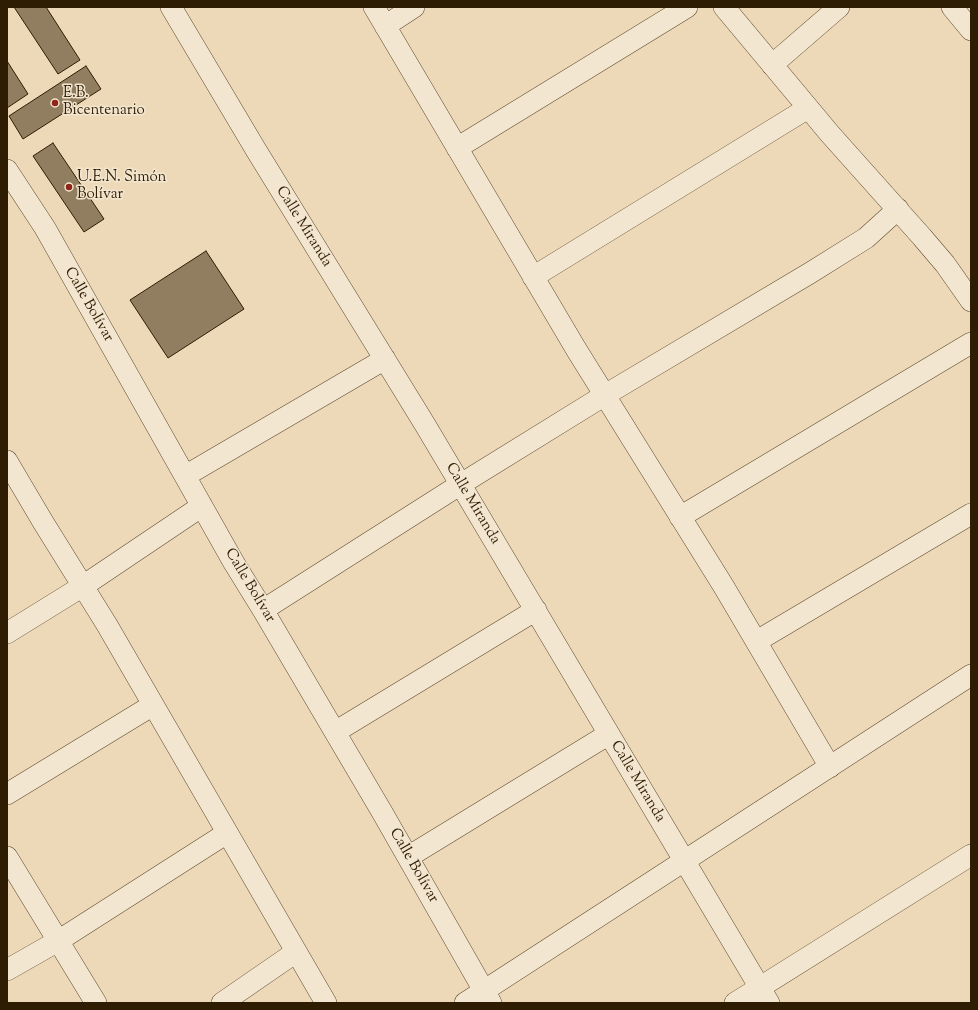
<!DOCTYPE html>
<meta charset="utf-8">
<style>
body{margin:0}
#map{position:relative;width:978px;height:1010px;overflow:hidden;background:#edd9b7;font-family:"Sorts Mill Goudy",serif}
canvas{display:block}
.frame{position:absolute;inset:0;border:8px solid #2e1c03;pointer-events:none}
</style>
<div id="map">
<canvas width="978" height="1010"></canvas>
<div class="frame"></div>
</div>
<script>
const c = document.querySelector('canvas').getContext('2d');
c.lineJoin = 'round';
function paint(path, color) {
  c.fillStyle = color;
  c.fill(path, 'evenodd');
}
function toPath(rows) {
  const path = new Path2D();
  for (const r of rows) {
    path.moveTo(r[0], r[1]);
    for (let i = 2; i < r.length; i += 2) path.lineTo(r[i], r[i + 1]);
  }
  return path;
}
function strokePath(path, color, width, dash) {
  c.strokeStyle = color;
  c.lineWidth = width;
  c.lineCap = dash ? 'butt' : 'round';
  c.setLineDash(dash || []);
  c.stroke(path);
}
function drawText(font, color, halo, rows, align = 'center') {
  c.font = font + ' "Sorts Mill Goudy",serif';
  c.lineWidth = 3;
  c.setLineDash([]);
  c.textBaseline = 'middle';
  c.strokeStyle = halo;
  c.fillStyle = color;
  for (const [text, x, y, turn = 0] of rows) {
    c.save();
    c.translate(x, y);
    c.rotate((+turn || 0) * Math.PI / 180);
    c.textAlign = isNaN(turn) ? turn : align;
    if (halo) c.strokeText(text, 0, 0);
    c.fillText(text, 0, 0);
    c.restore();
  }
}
const building = toPath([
 [14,7,46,7,80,60,58,74,14,7],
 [7,61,28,94,7,108,7,61],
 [86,66,101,89,23,139,9,116,86,66],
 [53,143,104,219,84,232,33,156,53,143],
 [206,251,244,309,168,358,130,300,206,251]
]);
paint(building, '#917e61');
strokePath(building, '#2e1c03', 1);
const minor = toPath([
 [171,7,256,150,424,423,769,1003],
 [374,7,576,349,724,587,830,767],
 [724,7,830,134,922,237,945,264,971,301],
 [952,7,971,30],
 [385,26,414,7],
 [772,65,839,7],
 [457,148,687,7],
 [7,170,45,228,234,563,263,610,382,812,491,1003],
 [533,277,808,108],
 [7,461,43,522,107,625,326,1003],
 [185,476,385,359],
 [680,517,971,343],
 [263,610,461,484,605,395,810,273,866,238,898,209],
 [7,633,83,586,202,506],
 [757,641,971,514],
 [335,732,536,610],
 [7,794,153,705],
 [7,857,96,1003],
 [408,857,609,734],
 [7,970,58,941,227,833],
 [222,1003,296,952],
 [465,1003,971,675],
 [735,1003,971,855]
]);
strokePath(minor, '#5e4b30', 22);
strokePath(minor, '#f3e6d0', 21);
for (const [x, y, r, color] of [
 [55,103,4,"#8f2418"],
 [69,187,4,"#8f2418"]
]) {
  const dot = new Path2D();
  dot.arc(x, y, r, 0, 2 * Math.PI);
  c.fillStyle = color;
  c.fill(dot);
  strokePath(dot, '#f3e6d0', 1.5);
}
drawText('15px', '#2e1c03', '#f3e6d0', [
 ["E.B.",63,94],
 ["Bicentenario",63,111],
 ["U.E.N. Simón",77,178],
 ["Bolívar",77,195]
], 'left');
drawText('15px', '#2e1c03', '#f3e6d0', [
 ["Calle Miranda",303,227,58],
 ["Calle Bolívar",88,305,60],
 ["Calle Miranda",472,504,59],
 ["Calle Bolívar",249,586,59],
 ["Calle Miranda",637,782,59],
 ["Calle Bolívar",413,866,60]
]);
</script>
